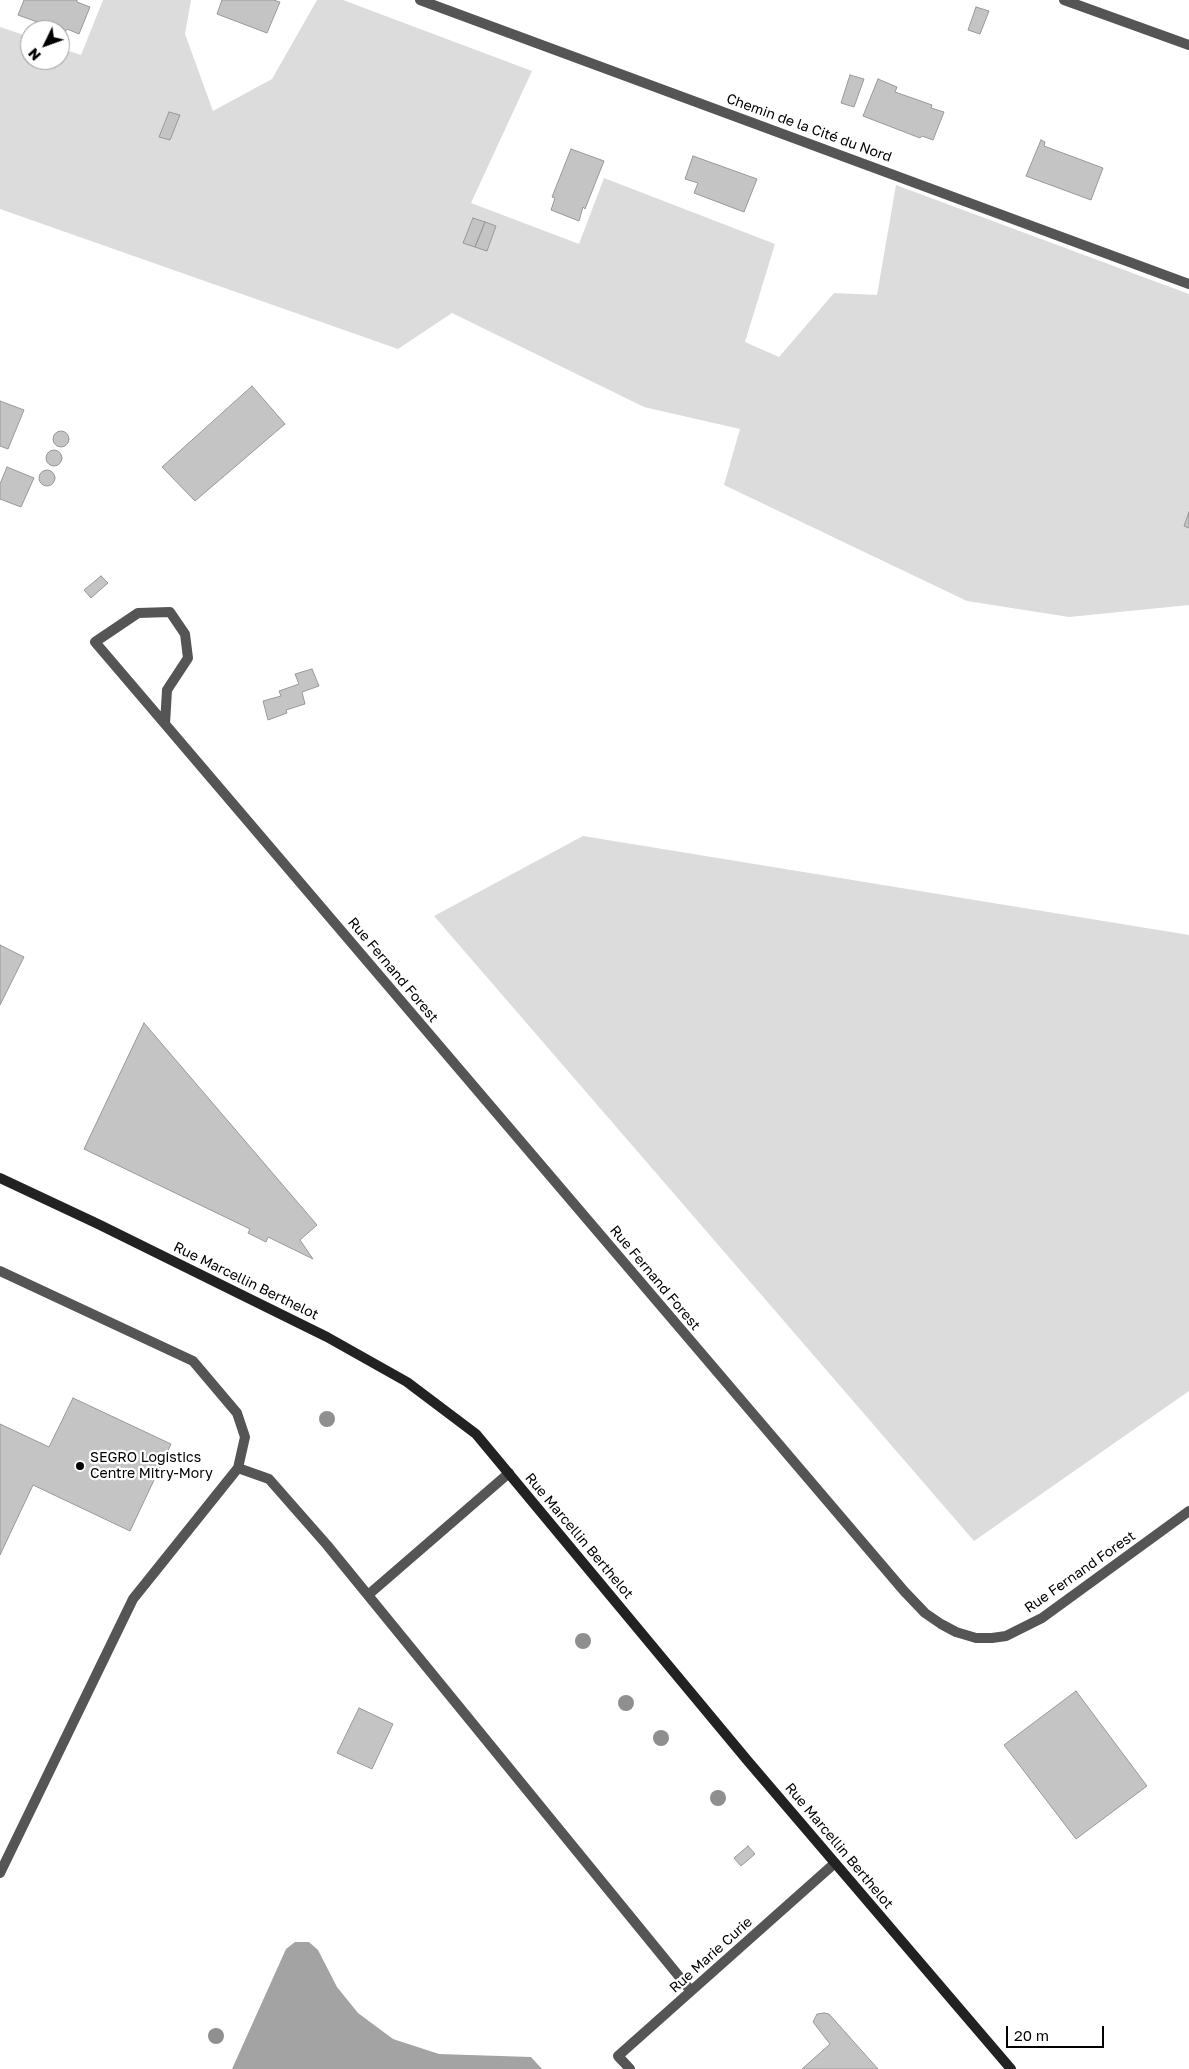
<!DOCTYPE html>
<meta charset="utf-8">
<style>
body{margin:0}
#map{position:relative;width:1189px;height:2069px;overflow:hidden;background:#fff;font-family:"Golos Text",sans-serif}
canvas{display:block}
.north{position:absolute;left:20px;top:20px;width:50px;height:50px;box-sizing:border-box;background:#fff;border:1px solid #999;border-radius:50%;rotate:228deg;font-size:14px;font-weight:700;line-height:20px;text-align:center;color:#000}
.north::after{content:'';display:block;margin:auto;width:18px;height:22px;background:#000;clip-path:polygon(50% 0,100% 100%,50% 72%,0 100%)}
.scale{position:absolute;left:1006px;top:2026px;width:98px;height:22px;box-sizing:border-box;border:2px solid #000;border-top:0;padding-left:6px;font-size:15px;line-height:18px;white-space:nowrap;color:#000;-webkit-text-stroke:4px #fff;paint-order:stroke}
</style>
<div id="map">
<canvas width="1189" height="2069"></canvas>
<div class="north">N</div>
<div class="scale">20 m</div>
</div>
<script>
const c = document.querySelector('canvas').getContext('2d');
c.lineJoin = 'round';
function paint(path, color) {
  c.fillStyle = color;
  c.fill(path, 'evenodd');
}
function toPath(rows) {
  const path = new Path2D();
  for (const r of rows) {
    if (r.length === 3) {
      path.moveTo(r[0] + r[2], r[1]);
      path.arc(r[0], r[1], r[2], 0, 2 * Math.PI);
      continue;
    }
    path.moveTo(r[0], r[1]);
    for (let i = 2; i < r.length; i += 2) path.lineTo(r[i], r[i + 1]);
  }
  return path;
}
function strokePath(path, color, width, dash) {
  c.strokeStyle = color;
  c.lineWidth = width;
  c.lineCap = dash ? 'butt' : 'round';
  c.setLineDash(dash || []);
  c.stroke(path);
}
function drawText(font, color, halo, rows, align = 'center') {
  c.font = font + ' "Golos Text",sans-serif';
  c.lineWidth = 4.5;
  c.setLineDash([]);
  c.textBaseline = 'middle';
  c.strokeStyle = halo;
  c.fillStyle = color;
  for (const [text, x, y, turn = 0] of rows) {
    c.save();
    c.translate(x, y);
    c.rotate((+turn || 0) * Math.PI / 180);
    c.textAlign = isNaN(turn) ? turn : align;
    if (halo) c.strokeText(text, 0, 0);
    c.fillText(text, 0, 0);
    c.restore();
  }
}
paint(toPath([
 [103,0,191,0,185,34,213,111,272,79,317,0,343,0,532,71,471,203,579,244,604,178,775,244,745,342,779,357,834,293,877,295,896,185,1189,294,1189,605,1069,617,967,601,724,485,740,429,644,407,452,313,398,349,0,209,0,27,30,37,30,60,60,60,60,48,81,55],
 [583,836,1189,935,1189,1391,974,1541,434,916]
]), '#dcdcdc');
paint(toPath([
 [295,1942,309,1942,318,1950,337,1987,358,2013,393,2039,439,2054,531,2057,542,2069,232,2069,286,1949]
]), '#a3a3a3');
const building = toPath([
 [24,0,77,0,77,2,90,7,79,34,67,29,65,32,18,15,24,0],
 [222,0,273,0,280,2,267,33,217,14,222,0],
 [976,7,989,11,980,34,968,30,976,7],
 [850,75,864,79,854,107,841,103,850,75],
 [878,79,897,87,895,92,932,105,931,108,944,112,933,140,922,136,920,138,863,116,878,79],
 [169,112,180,115,170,140,159,137,169,112],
 [1041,140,1045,142,1044,146,1103,168,1091,200,1026,176,1041,140],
 [571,149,604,161,585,209,583,207,579,221,551,210,555,198,552,197,571,149],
 [693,156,757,179,744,212,694,193,698,183,685,179,693,156],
 [473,218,485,222,475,247,463,243,473,218],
 [485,222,496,226,487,251,475,247,485,222],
 [252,386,285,424,195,501,162,467,252,386],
 [0,401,24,410,8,449,0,446,0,401],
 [61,439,8],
 [54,458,8],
 [7,467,34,478,21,507,0,499,0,484,7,467],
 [47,478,8],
 [1189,512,1189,528,1184,526,1189,512],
 [101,576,108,583,91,598,84,590,101,576],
 [312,669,319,686,302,692,305,704,286,710,287,713,268,720,263,701,281,696,279,691,299,684,295,674,312,669],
 [0,945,24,957,0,1005,0,945],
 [144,1023,317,1225,300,1240,313,1259,268,1237,266,1242,248,1233,250,1229,84,1149,144,1023],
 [73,1398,171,1444,130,1531,33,1485,0,1555,0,1424,49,1447,73,1398],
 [1076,1691,1147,1786,1076,1839,1004,1745,1076,1691],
 [359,1708,393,1724,372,1769,337,1753,359,1708],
 [748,1846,755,1854,741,1866,734,1858,748,1846],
 [824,2013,829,2014,878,2069,802,2069,830,2044,813,2022,817,2014,824,2013]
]);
paint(building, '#c4c4c4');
strokePath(building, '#999', 1);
strokePath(toPath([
 [1064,0,1189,45],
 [0,1271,193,1361,237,1413,245,1437,238,1468,133,1599,0,1873],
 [238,1468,269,1479,327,1545,691,1991],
 [368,1595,509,1473],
 [630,2069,618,2056,835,1863]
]), '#555', 10);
strokePath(toPath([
 [420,0,1189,284],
 [165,724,167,690,188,658,185,634,170,612,138,613,95,642,165,724,904,1591,925,1613,941,1624,956,1632,976,1638,992,1638,1006,1636,1042,1618,1189,1511]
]), '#555', 10);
strokePath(toPath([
 [0,1178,98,1224,327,1337,407,1382,476,1434,747,1760,1011,2069]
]), '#222', 10);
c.fillStyle = '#8f8f8f';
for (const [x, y] of [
 [327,1419],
 [583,1641],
 [626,1703],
 [661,1738],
 [718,1798],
 [216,2036]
]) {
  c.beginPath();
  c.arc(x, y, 8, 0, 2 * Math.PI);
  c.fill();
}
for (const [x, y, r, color] of [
 [80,1466,5,"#000"]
]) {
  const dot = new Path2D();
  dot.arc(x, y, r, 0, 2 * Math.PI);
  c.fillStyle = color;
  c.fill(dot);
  strokePath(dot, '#fff', 2);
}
drawText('14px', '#000', '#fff', [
 ["Chemin de la Cité du Nord",809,128,20],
 ["Rue Fernand Forest",393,970,50],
 ["Rue Fernand Forest",655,1278,50],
 ["Rue Marcellin Berthelot",246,1281,26],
 ["Rue Marcellin Berthelot",579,1536,50],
 ["Rue Fernand Forest",1080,1572,-35],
 ["Rue Marcellin Berthelot",839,1846,50],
 ["Rue Marie Curie",711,1955,-42]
]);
drawText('14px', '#000', '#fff', [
 ["SEGRO Logistics",90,1458],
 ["Centre Mitry-Mory",90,1474]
], 'left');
</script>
